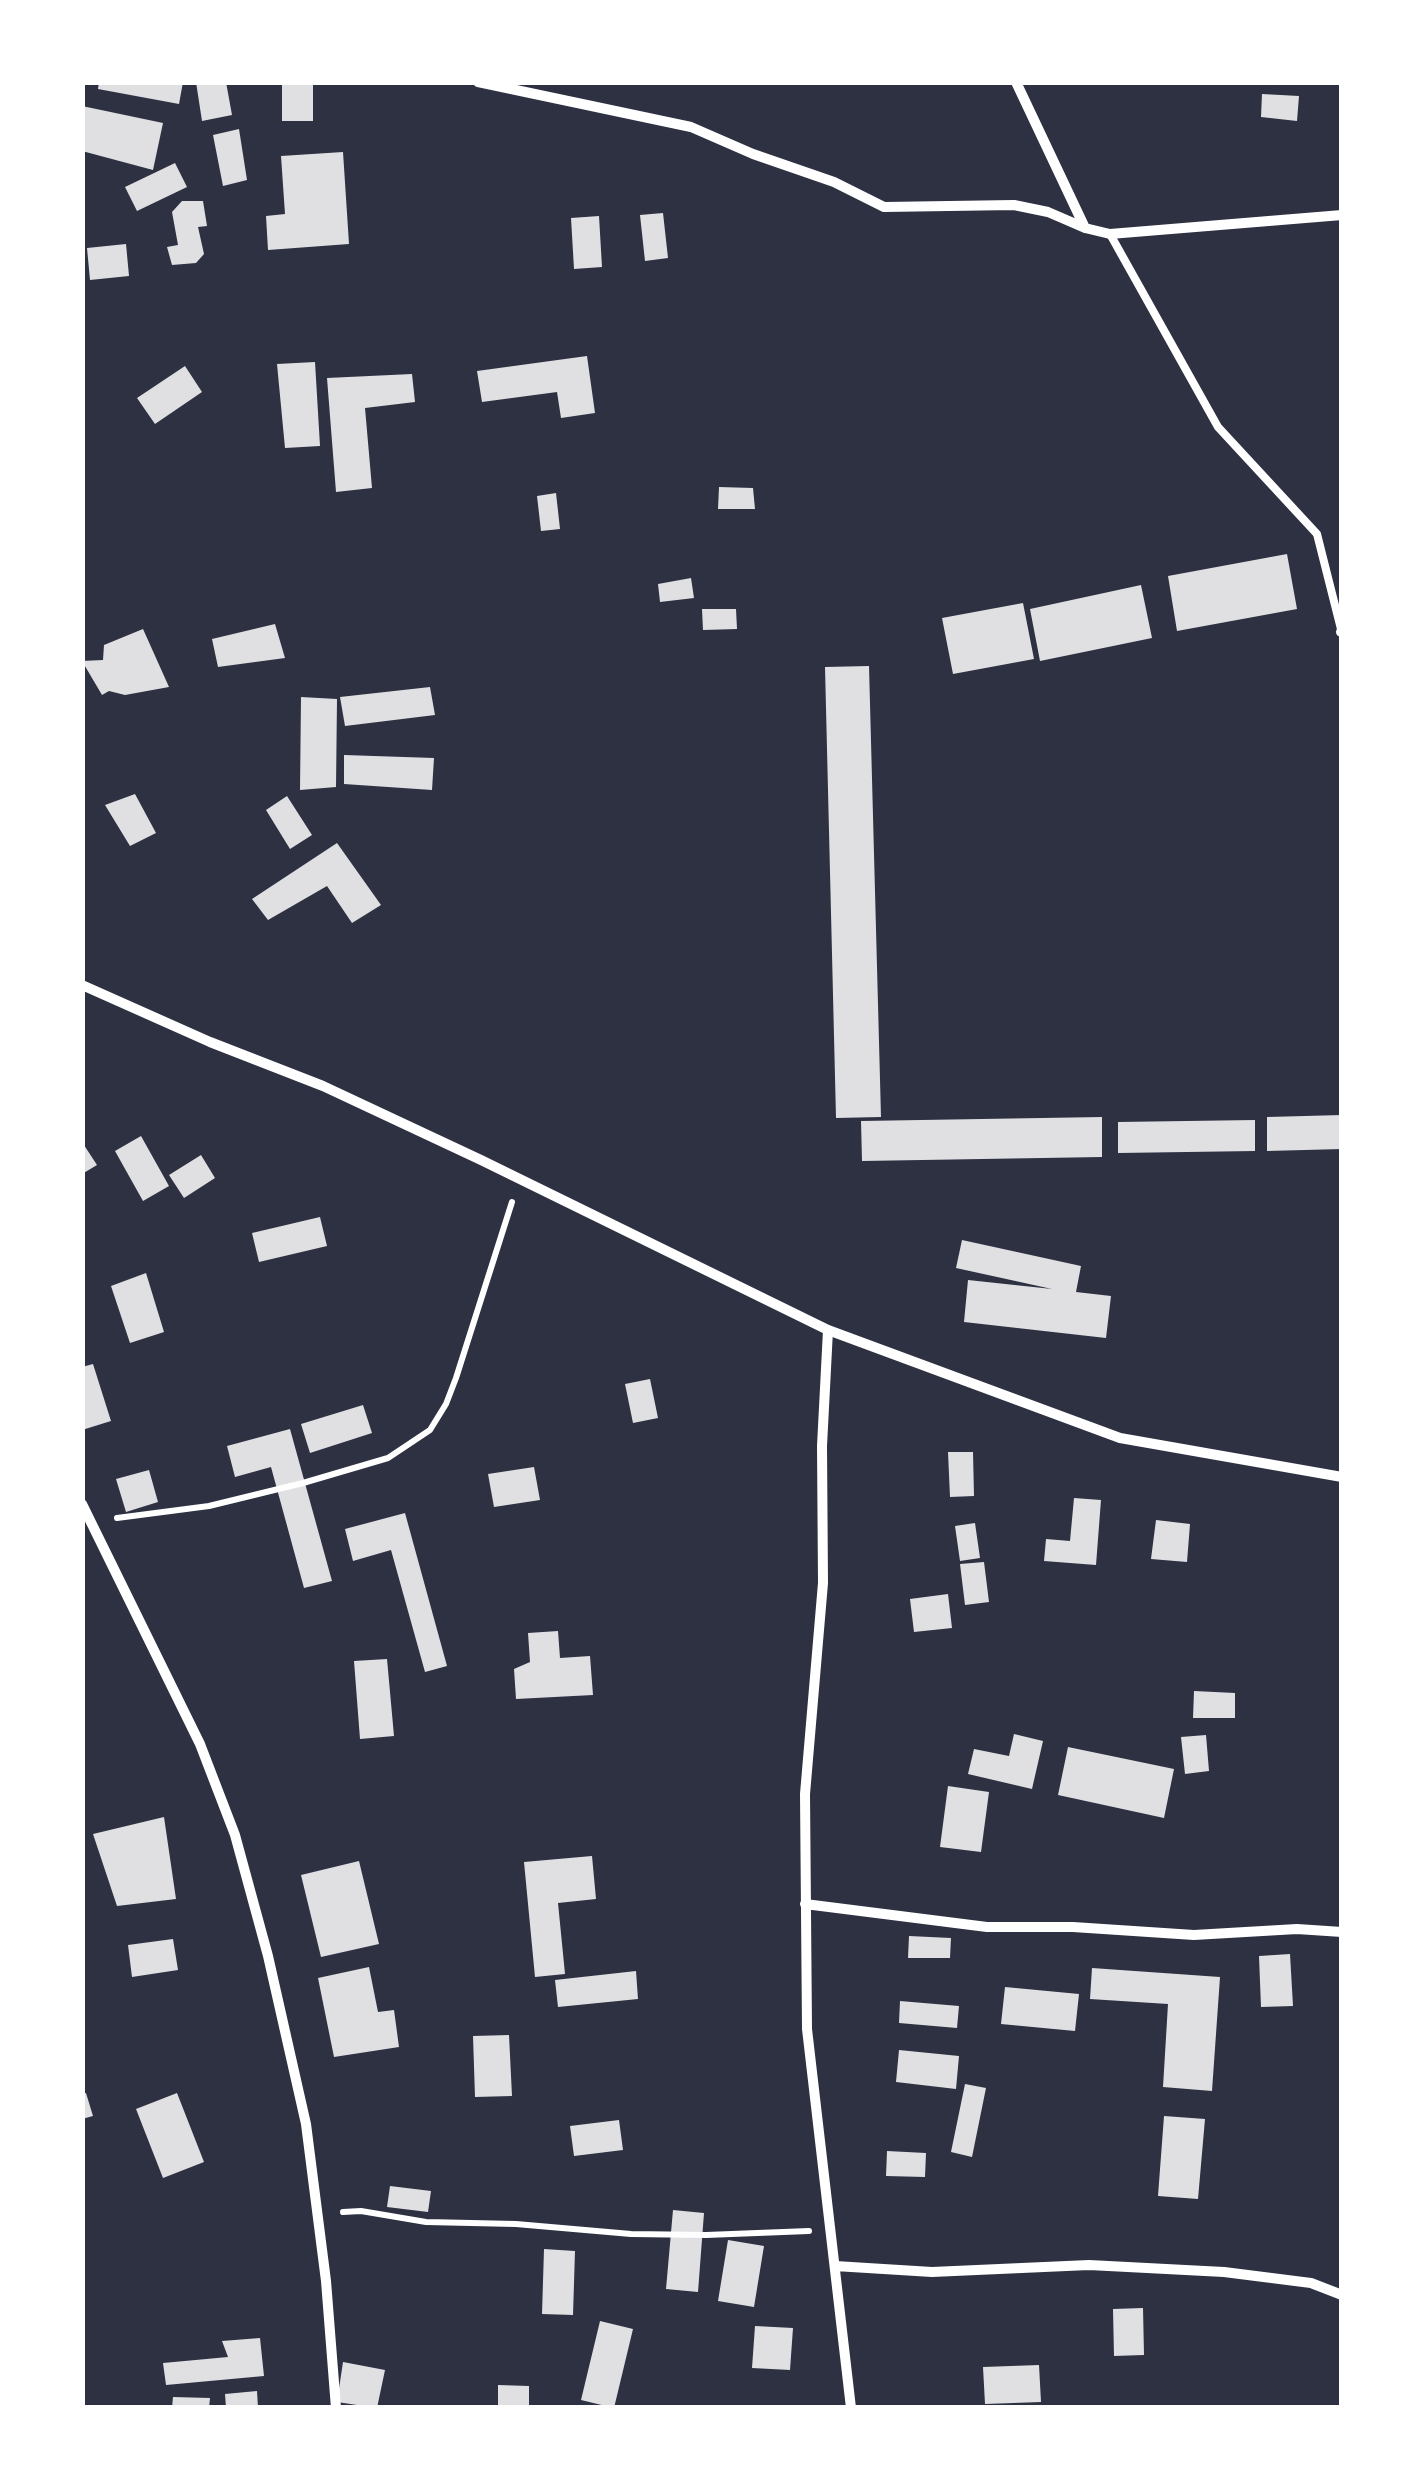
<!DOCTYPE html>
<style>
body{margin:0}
#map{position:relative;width:1424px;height:2490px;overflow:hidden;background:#2d3142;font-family:"Roboto Condensed",sans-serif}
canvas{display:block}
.frame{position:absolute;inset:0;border:85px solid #fff;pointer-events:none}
</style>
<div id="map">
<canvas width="1424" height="2490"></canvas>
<div class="frame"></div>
</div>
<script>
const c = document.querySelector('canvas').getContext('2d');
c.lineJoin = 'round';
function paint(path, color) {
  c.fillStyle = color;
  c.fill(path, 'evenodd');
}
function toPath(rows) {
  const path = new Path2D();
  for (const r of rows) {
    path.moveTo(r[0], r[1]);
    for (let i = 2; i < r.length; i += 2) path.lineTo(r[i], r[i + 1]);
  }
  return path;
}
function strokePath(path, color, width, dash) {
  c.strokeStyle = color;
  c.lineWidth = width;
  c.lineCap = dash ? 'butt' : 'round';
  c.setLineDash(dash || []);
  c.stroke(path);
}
paint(toPath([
 [99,82,183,82,179,104,98,89],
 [196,82,226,82,232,115,202,121],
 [282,82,313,82,313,121,282,121],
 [1262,94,1299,96,1297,121,1261,117],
 [82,106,163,123,153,170,82,151],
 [239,129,247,180,223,186,213,135],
 [343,152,349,244,268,250,266,216,285,214,281,156],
 [175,163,187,187,137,211,125,187],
 [182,201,203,201,207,226,198,227,204,254,196,263,172,265,167,247,178,245,172,212],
 [663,213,668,258,645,261,640,215],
 [599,216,602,267,574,269,571,218],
 [126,244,129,276,90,280,87,248],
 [587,356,595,413,561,418,557,392,482,402,477,371],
 [315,362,320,446,285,448,277,364],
 [185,366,202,392,155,424,137,398],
 [412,374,415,402,365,408,372,488,336,492,327,378],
 [719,487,753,488,755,509,718,509],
 [556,493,560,529,541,531,537,496],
 [1287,554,1297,609,1177,631,1168,576],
 [691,578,694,598,660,602,658,584],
 [1141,585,1152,638,1040,661,1030,609],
 [1023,603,1034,659,953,674,942,618],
 [702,609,736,609,737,629,703,630],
 [275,624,285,658,218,667,212,639],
 [143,629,169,687,125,695,109,691,102,695,82,661,103,660,104,645],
 [869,666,881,1117,836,1118,825,667],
 [430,687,435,715,345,726,340,697],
 [301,697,337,699,336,787,300,790],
 [344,755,434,758,432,790,344,784],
 [135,794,156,833,130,846,105,805],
 [287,796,312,835,290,849,266,810],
 [337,843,381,905,352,923,327,886,268,920,252,899],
 [1342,1115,1342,1149,1267,1151,1267,1117],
 [1102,1117,1102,1157,862,1161,861,1121],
 [1255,1120,1255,1151,1118,1153,1118,1122],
 [141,1136,169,1186,143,1201,115,1151],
 [82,1142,97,1165,82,1174],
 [201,1155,215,1178,184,1198,169,1175],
 [320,1217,327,1246,259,1262,252,1233],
 [962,1240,1081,1266,1076,1292,1111,1296,1106,1338,964,1322,968,1280,1052,1289,956,1268],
 [146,1273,164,1332,130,1343,111,1286],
 [93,1364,111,1421,82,1430,82,1367],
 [650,1379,658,1418,633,1423,625,1384],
 [363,1405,372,1433,310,1453,301,1424],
 [290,1429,332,1581,304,1588,271,1467,235,1477,227,1446],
 [948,1452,973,1452,974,1496,950,1497],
 [534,1467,540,1500,494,1507,488,1474],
 [149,1470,158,1502,126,1512,116,1479],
 [1074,1498,1101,1500,1096,1565,1044,1561,1046,1539,1070,1541],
 [405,1513,447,1666,425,1672,391,1550,353,1561,345,1529],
 [1156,1520,1190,1524,1187,1562,1151,1559],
 [975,1523,980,1558,960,1561,955,1526],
 [984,1562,989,1602,965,1605,960,1564],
 [948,1594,952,1628,914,1632,910,1599],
 [558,1631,560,1658,590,1656,593,1695,516,1699,514,1669,530,1662,528,1633],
 [387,1659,394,1736,360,1739,354,1661],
 [1194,1691,1235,1693,1235,1718,1193,1718],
 [1014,1734,1043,1741,1032,1789,968,1774,974,1749,1009,1756],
 [1206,1735,1209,1771,1185,1774,1181,1737],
 [1068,1747,1174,1769,1164,1818,1058,1795],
 [948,1786,989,1792,981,1852,940,1847],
 [164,1817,176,1899,117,1906,93,1834],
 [592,1856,596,1899,558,1903,565,1974,535,1977,524,1862],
 [359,1861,379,1944,321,1957,301,1875],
 [909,1936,951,1938,950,1958,908,1958],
 [173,1939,178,1970,132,1977,128,1945],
 [1290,1954,1293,2006,1261,2007,1259,1956],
 [369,1967,378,2012,394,2010,399,2047,334,2057,318,1978],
 [1092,1968,1220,1977,1212,2091,1163,2087,1168,2004,1090,1999],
 [636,1971,638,1999,558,2007,555,1980],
 [1005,1987,1079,1994,1075,2031,1001,2024],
 [900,2001,959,2006,957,2028,899,2023],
 [509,2035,512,2096,475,2097,473,2036],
 [899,2050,959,2056,956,2089,896,2082],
 [965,2084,986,2088,972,2157,951,2152],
 [86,2093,93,2116,82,2119,82,2094],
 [177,2093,204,2162,163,2178,136,2109],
 [1164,2116,1205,2119,1198,2199,1158,2196],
 [619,2120,623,2150,574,2156,570,2126],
 [887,2151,926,2153,925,2177,886,2176],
 [390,2186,431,2191,428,2212,387,2207],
 [673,2210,704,2213,698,2292,666,2289],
 [728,2240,764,2246,754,2307,718,2301],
 [544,2249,575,2251,573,2315,542,2314],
 [1143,2308,1144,2355,1114,2356,1113,2309],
 [600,2321,633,2329,614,2408,581,2400],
 [755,2326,793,2328,790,2370,752,2368],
 [260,2338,264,2376,166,2385,163,2363,228,2357,222,2341],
 [343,2362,385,2370,377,2408,337,2402],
 [1039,2365,1041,2402,985,2404,983,2367],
 [498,2385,529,2386,529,2408,498,2408],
 [257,2391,258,2408,226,2408,225,2394],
 [173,2397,210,2398,209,2408,172,2408]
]), '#e0e0e3');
strokePath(toPath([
 [117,1518,209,1506,303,1483,388,1458,430,1430,446,1404,456,1378,512,1202],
 [343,2212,361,2211,426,2222,516,2224,631,2234,706,2235,809,2231]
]), '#fff', 6);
strokePath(toPath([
 [1110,234,1218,427,1317,534,1342,633]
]), '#fff', 8);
strokePath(toPath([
 [478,82,691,127,753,154,834,182,884,207,1014,205,1048,212,1085,228,1110,234,1342,215],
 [1016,82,1085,228],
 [1341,632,1342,631],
 [82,985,210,1042,323,1086,481,1160,828,1330,1120,1438,1342,1477],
 [828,1330,822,1446,823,1583,805,1794,807,2029,851,2408],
 [82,1504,200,1744,235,1835,268,1956,306,2124,326,2281,336,2408],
 [805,1904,987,1927,1073,1927,1194,1935,1297,1929,1342,1932],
 [835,2266,932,2272,1089,2265,1224,2272,1311,2283,1342,2295]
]), '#fff', 10);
</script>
